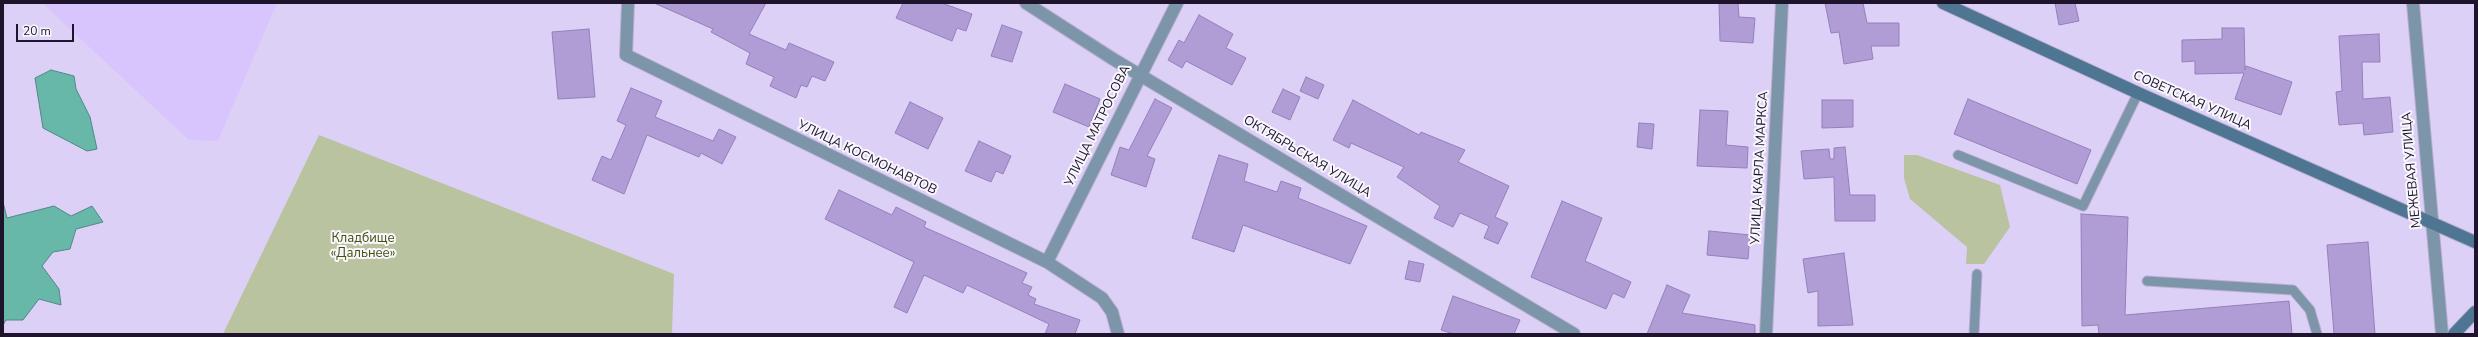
<!DOCTYPE html>
<meta charset="utf-8">
<style>
body{margin:0}
#map{position:relative;width:2478px;height:337px;overflow:hidden;background:#dcd0f6;font-family:"Nunito Sans",sans-serif}
canvas{display:block}
.frame{position:absolute;inset:0;border:4px solid #1e152c;pointer-events:none}
.scale{position:absolute;left:16px;top:24px;width:58px;height:18px;box-sizing:border-box;border:2px solid #1e152c;border-top:0;padding-left:5px;font-size:12px;line-height:14px;white-space:nowrap;color:#1e152c;-webkit-text-stroke:3px #f9f7fd;paint-order:stroke}
</style>
<div id="map">
<canvas width="2478" height="337"></canvas>
<div class="frame"></div>
<div class="scale">20 m</div>
</div>
<script>
const c = document.querySelector('canvas').getContext('2d');
c.lineJoin = 'round';
function paint(path, color) {
  c.fillStyle = color;
  c.fill(path, 'evenodd');
}
function toPath(rows) {
  const path = new Path2D();
  for (const r of rows) {
    path.moveTo(r[0], r[1]);
    for (let i = 2; i < r.length; i += 2) path.lineTo(r[i], r[i + 1]);
  }
  return path;
}
function strokePath(path, color, width, dash) {
  c.strokeStyle = color;
  c.lineWidth = width;
  c.lineCap = dash ? 'butt' : 'round';
  c.setLineDash(dash || []);
  c.stroke(path);
}
function drawText(font, color, halo, rows, align = 'center') {
  c.font = font + ' "Nunito Sans",sans-serif';
  c.lineWidth = 4;
  c.setLineDash([]);
  c.textBaseline = 'middle';
  c.strokeStyle = halo;
  c.fillStyle = color;
  for (const [text, x, y, turn = 0] of rows) {
    c.save();
    c.translate(x, y);
    c.rotate((+turn || 0) * Math.PI / 180);
    c.textAlign = isNaN(turn) ? turn : align;
    if (halo) c.strokeText(text, 0, 0);
    c.fillText(text, 0, 0);
    c.restore();
  }
}
paint(toPath([
 [42,3,277,3,218,141,189,140]
]), '#d8c5fd');
paint(toPath([
 [319,135,674,274,672,334,223,334],
 [1904,155,1917,155,2000,185,2010,227,1984,264,1966,264,1967,247,1910,199,1904,178]
]), '#b9c39f');
const water = toPath([
 [51,70,74,76,76,89,90,117,97,149,87,151,43,128,35,78,51,70],
 [3,202,7,218,54,206,71,216,92,206,103,222,76,229,70,249,53,252,42,266,59,289,61,305,39,299,23,320,6,320,3,325,3,202]
]);
paint(water, '#68b8a9');
strokePath(water, '#528784', 1);
const building = toPath([
 [654,3,766,3,749,34,786,50,789,43,834,62,825,81,812,76,807,87,801,85,796,98,770,86,774,77,746,64,750,53,711,32,713,29,654,3],
 [903,3,942,3,972,14,966,31,957,28,952,41,896,18,903,3],
 [1719,3,1738,3,1739,17,1755,18,1753,43,1720,41,1719,3],
 [1825,3,1863,3,1867,23,1899,23,1899,46,1871,46,1873,59,1844,64,1839,32,1831,33,1825,3],
 [2055,3,2075,3,2079,21,2059,25,2055,3],
 [1199,15,1233,34,1226,48,1246,58,1232,85,1186,61,1182,68,1168,60,1179,40,1184,43,1199,15],
 [1002,25,1022,32,1012,62,991,56,1002,25],
 [2222,28,2244,28,2245,70,2246,66,2292,82,2281,115,2235,99,2244,73,2195,74,2195,61,2182,62,2182,40,2222,39,2222,28],
 [589,29,595,97,558,99,552,32,589,29],
 [2379,34,2380,62,2362,62,2363,99,2390,97,2393,132,2364,135,2363,123,2339,125,2336,92,2342,91,2339,36,2379,34],
 [1306,77,1324,85,1318,99,1300,91,1306,77],
 [1065,84,1100,99,1089,127,1053,112,1065,84],
 [631,88,662,101,655,117,713,141,719,129,736,137,722,164,701,153,699,157,647,135,624,194,592,180,602,156,611,160,626,125,617,121,631,88],
 [1283,89,1300,97,1290,120,1272,112,1283,89],
 [1155,99,1172,108,1147,156,1155,159,1146,187,1111,175,1120,147,1129,150,1155,99],
 [1968,99,2091,150,2077,184,1954,134,1968,99],
 [1353,100,1419,135,1421,132,1465,150,1458,162,1509,186,1495,217,1508,223,1498,244,1484,238,1489,226,1460,213,1453,227,1434,218,1440,206,1397,177,1404,167,1351,143,1349,148,1333,140,1353,100],
 [1822,100,1853,100,1853,127,1822,128,1822,100],
 [910,102,943,118,928,149,895,133,910,102],
 [1700,110,1728,111,1726,145,1748,147,1747,168,1697,166,1700,110],
 [1639,123,1654,124,1652,149,1637,147,1639,123],
 [979,141,1011,156,1003,174,996,171,991,182,965,171,979,141],
 [1845,147,1850,195,1875,195,1875,221,1835,221,1834,177,1804,179,1801,151,1829,149,1830,159,1834,159,1834,148,1845,147],
 [1219,155,1248,164,1244,181,1277,192,1281,181,1301,188,1298,198,1367,226,1350,264,1243,225,1234,252,1192,238,1219,155],
 [839,190,892,215,896,207,926,222,924,227,1027,273,1022,283,1032,287,1028,295,1036,299,1034,304,1080,320,1075,334,1045,334,1049,324,967,285,963,293,924,275,907,313,894,307,914,262,825,219,839,190],
 [1562,201,1602,218,1585,261,1631,282,1624,298,1613,293,1606,309,1531,277,1562,201],
 [2081,214,2128,217,2125,315,2289,301,2292,334,2099,334,2098,325,2082,326,2081,214],
 [1709,231,1750,235,1748,259,1707,255,1709,231],
 [2368,242,2375,334,2334,334,2327,245,2368,242],
 [1844,253,1853,325,1818,326,1818,291,1808,293,1803,259,1844,253],
 [1409,261,1424,264,1420,282,1405,279,1409,261],
 [1667,285,1690,295,1682,313,1755,325,1755,334,1647,334,1667,285],
 [1453,296,1520,320,1514,334,1454,334,1441,330,1453,296]
]);
paint(building, '#b09dd5');
strokePath(building, '#957fbb', 1);
const lane = toPath([
 [1958,155,2083,206,2138,93],
 [2147,281,2293,290,2310,310,2317,334],
 [1974,334,1977,274]
]);
const street = toPath([
 [628,3,626,55,1047,262,1102,298,1112,312,1118,334],
 [1026,3,1113,59,1574,334],
 [2413,3,2442,334],
 [1047,262,1177,3],
 [1766,334,1782,3]
]);
const secondary = toPath([
 [1943,3,2138,93,2475,242],
 [2454,334,2475,312]
]);
strokePath(lane, '#baaed2', 11);
strokePath(street, '#baaed2', 14);
strokePath(secondary, '#baaed2', 14);
strokePath(lane, '#7c95a8', 9);
strokePath(street, '#7c95a8', 12);
strokePath(secondary, '#4e7591', 12);
drawText('13px', '#1e152c', '#f9f7fd', [
 ["СОВЕТСКАЯ УЛИЦА",2192,101,24],
 ["УЛИЦА МАТРОСОВА",1098,126,-64],
 ["ОКТЯБРЬСКАЯ УЛИЦА",1307,157,31],
 ["УЛИЦА КОСМОНАВТОВ",867,158,26],
 ["УЛИЦА КАРЛА МАРКСА",1760,168,-87],
 ["МЕЖЕВАЯ УЛИЦА",2412,170,-95]
]);
drawText('13px', '#43500b', '#f9f7fd', [
 ["Кладбище",363,239],
 ["«Дальнее»",363,254]
]);
</script>
